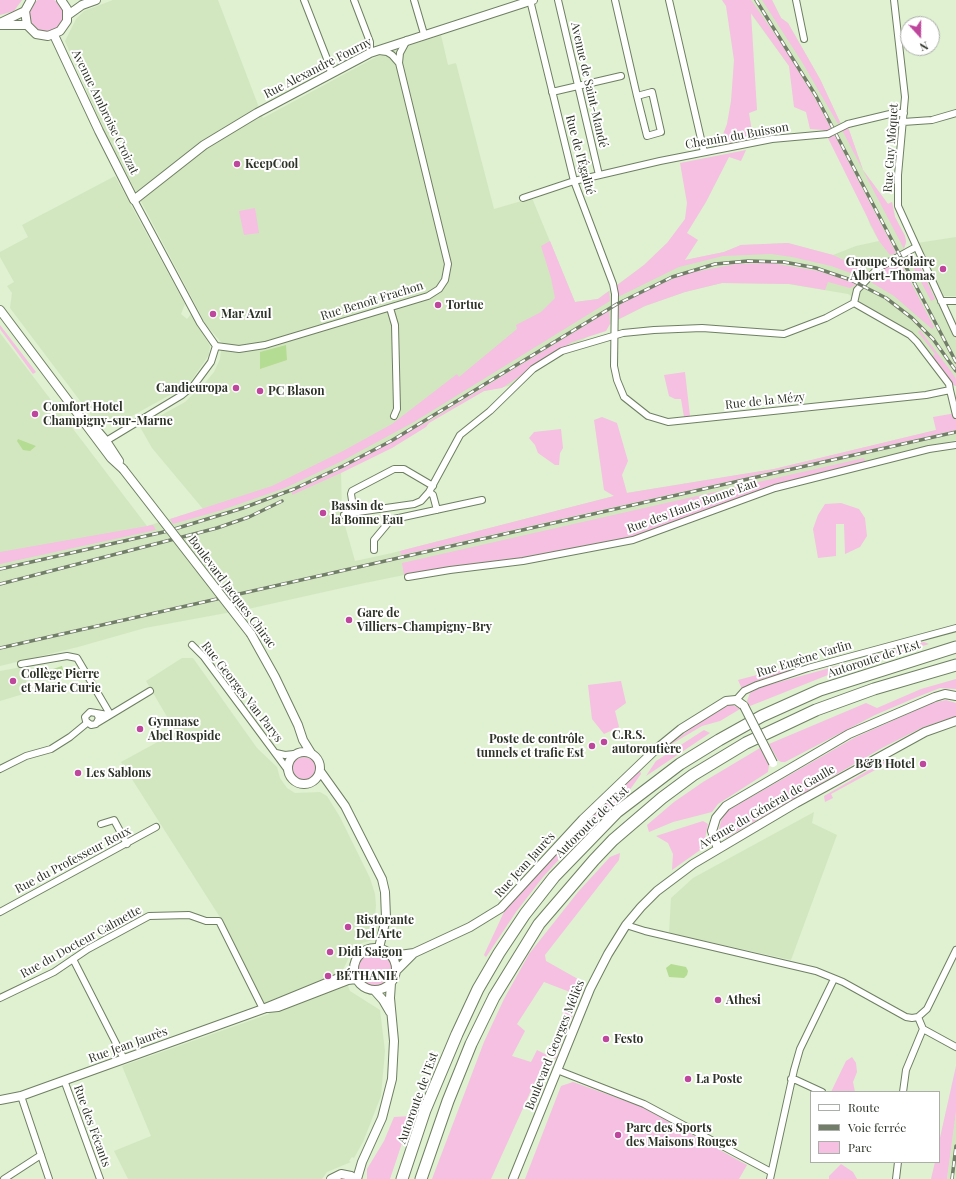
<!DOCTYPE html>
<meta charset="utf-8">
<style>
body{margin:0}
#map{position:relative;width:956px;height:1179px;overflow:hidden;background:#dff1d0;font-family:"Playfair Display",serif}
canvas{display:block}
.legend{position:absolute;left:810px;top:1091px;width:130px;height:72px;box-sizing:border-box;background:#fff;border:1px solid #abaea9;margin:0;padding:5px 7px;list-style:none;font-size:12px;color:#2d3427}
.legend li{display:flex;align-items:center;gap:8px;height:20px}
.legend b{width:20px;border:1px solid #abaea9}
.north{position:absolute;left:900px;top:16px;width:40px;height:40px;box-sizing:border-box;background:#fff;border:1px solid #abaea9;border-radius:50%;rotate:159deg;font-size:11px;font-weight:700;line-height:16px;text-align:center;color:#2d3427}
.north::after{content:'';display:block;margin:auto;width:14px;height:18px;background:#be469c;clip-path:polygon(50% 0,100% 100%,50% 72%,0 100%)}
</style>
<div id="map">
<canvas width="956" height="1179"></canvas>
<ul class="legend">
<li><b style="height:5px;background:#fff"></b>Route</li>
<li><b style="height:5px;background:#727e69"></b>Voie ferrée</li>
<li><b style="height:11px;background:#f5c0e1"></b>Parc</li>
</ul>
<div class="north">N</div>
</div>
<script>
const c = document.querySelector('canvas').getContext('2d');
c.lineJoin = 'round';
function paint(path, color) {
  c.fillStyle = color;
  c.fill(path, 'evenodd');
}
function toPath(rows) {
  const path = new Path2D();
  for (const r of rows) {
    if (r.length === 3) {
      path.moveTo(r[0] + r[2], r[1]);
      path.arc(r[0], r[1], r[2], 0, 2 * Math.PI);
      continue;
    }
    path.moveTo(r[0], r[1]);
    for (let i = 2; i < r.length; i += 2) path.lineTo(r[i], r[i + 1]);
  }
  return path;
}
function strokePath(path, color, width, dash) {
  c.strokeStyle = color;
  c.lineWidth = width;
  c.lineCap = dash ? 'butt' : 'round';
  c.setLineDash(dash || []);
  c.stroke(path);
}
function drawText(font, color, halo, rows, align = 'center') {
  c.font = font + ' "Playfair Display",serif';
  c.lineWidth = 4;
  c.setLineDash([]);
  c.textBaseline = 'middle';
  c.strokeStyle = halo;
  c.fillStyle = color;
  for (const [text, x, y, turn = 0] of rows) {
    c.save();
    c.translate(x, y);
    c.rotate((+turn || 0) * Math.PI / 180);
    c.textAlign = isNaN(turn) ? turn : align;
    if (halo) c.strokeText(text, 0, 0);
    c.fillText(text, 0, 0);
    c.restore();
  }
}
paint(toPath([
 [113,0,218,0,263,118,376,57,441,35,448,65,456,63,494,209,532,198,575,302,598,299,644,265,667,243,685,260,724,252,741,245,788,243,833,255,856,246,879,241,870,225,853,175,827,137,809,99,789,66,741,0,772,0,781,18,788,23,820,79,840,122,848,127,863,170,888,204,892,202,895,217,905,236,906,242,904,249,907,254,912,254,914,259,916,258,956,340,956,386,953,385,915,336,848,294,788,284,722,283,685,292,645,306,598,330,513,385,484,391,341,471,342,515,355,561,392,553,626,493,774,469,936,430,956,413,956,440,760,490,636,540,404,575,360,584,248,609,145,628,78,647,0,666,0,333,147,526,203,509,152,448,140,427,185,402,204,384,214,372,220,359,222,343,206,325,104,131,65,41,76,19,84,11],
 [115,176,185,304,181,314,187,319,191,314,210,346,209,355,191,381,177,391,114,426,96,422,10,308,12,293,7,286,14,282,0,257,0,252,28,237,22,225],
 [956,237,956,296,943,296,917,243],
 [182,658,193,658,257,748,277,767,280,778,287,788,295,793,320,792,327,796,340,817,370,878,375,894,376,905,373,940,362,943,352,951,342,972,350,991,380,1010,385,1051,381,1096,363,1142,354,1158,352,1157,349,1161,351,1162,327,1172,322,1179,128,1179,114,1151,151,1136,122,1066,269,1014,223,922,121,762,176,732,146,681],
 [22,667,30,692,0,701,0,671],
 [814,812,812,823,837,835,791,960,669,933,671,898,693,878],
 [956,1112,956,1179,947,1179,952,1141]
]), '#d2e7c0');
paint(toPath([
 [46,15,17],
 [0,0,22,0,14,11,0,15],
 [722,0,751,0,785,49,818,104,896,253,890,255,879,241,824,130,810,129,806,112,794,107,789,66,751,13,757,110,749,113,753,138,719,145,727,124,731,101,734,60,726,6],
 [762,0,772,0,781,18,788,23,820,79,840,122,838,124,802,62],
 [848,127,863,170,888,204,892,202,895,217,905,236,906,242,904,249,842,130],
 [746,150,741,161,729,157,706,202,687,233,698,240,685,260,724,252,741,245,788,243,833,255,868,271,862,277,831,266,792,257,771,254,723,256,679,267,618,297,616,286,644,265,667,243,685,219,687,203,680,163],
 [255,208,259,233,244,235,239,211],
 [550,241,575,302,598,299,609,291,610,301,414,422,342,461,285,488,222,510,173,524,170,519,272,486,343,451,392,424,457,374,459,377,517,329,516,325,541,312,555,298,551,278,541,246],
 [908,254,912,254,914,259,916,258,935,299,931,301,907,255],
 [898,258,934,327,932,329,894,296,869,281,882,269],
 [771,263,818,271,857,284,850,288,828,282,825,290,790,284,722,283,685,292,645,306,619,319,619,305,648,290,684,274,736,264],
 [609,311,610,324,606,331,572,342,502,388,484,391,429,423,426,427,392,448,341,473,292,495,292,492,341,469,427,422],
 [0,325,36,372,33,374,0,329],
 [920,330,953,374,956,379,956,386,953,385,932,357,935,354,918,332],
 [685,372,690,416,684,417,681,399,675,399,669,396,664,375],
 [956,413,956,430,401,555,400,551,614,496,604,490,594,420,602,417,617,423,628,461,622,475,627,493,774,469,936,430,933,417],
 [561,429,563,448,560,453,559,465,555,465,538,453,535,445,529,438,534,432],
 [864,458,866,463,760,490,636,540,519,562,404,575,402,563],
 [841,503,859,509,865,518,867,536,860,547,845,554,844,524,836,524,836,556,818,558,813,529,818,515,825,504],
 [153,525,156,530,0,564,0,552],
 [924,642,929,644,833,673,750,706,747,701,750,693,761,687],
 [787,667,789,671,760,680,742,689,738,680],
 [956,679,956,689,940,688,917,697,875,715,785,762,781,762,778,760,769,744,866,703,877,708,921,689],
 [621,681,626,703,615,711,619,727,604,734,592,719,588,685],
 [946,700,956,703,956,716,921,728,882,748,726,838,718,833,721,821,727,811,854,738,932,703],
 [731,704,740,709,720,721,702,726,665,748,701,721],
 [704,730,710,733,646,776,656,761],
 [760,748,769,765,768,772,718,804,712,812,673,822,649,832,647,825,674,802,703,782],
 [304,769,12],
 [888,759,894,762,891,767,888,763,831,794,833,798,825,802,824,796],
 [640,770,641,774,629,791,582,834,543,877,516,912,486,957,484,955,504,912,587,821],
 [703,821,708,824,703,848,672,870,673,854,668,843,656,836],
 [620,853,619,860,545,955,546,961,585,983,568,1028,559,1025,570,992,544,982,517,1024,525,1031,512,1056,531,1062,537,1050,547,1055,554,1038,562,1041,556,1059,547,1055,491,1179,432,1179,484,1042,504,999,529,954,578,892,610,857],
 [375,970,18],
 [852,1057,856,1063,857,1072,853,1082,855,1092,831,1092,846,1061],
 [956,1066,956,1112,947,1179,931,1179,935,1162,939,1162,939,1142],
 [573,1082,640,1106,747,1165,739,1179,525,1179,561,1086],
 [411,1116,390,1179,367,1179,367,1169,384,1141,394,1117],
 [841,1164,853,1172,857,1179,829,1179,829,1176]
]), '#f5c0e1');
paint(toPath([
 [286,345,287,360,260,369,260,352],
 [18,439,36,446,30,451,23,450,17,441],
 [62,666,65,676,50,680,47,671],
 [671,964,686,967,688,971,687,975,684,978,669,977,666,968]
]), '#b5dc93');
const street = toPath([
 [304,0,329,64,331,74],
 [354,0,370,42,370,53],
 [414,0,424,34],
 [530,0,574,181,613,284,615,294,614,366,617,380,624,397,648,416,668,422,926,395,950,390,956,415],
 [558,0,599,175],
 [615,0,637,96],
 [669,0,704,152],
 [796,0,804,39],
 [894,0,905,97,898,175,898,206,956,333],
 [399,63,400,53,407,40],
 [552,92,621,76],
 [652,92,661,132,647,136,637,96,652,92],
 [903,122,932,120,956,113],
 [848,124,894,113,904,113],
 [523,198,574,181,660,161,772,139,828,134],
 [134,200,200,323,216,346],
 [941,301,956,301],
 [854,303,910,335,917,342,949,384,950,390],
 [854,303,857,290,878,268,916,247],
 [390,308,395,325,397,409,394,416],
 [216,346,239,349,265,345,428,296,439,289,445,280,448,264,399,63,392,55,387,52,379,51],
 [106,441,182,395,194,385,211,362,216,346],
 [429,492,433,495,437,510],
 [354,513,351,494,352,491,394,469,404,469,433,486],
 [344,515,358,512,414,504,421,501,429,492,460,435,490,411,533,369,562,351,623,333,654,330,702,328,784,334,826,318,854,303],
 [374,550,374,540,389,522,394,519,482,500],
 [408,577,450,570,523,561,633,540,775,488,929,449,956,445],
 [192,645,204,657,287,769],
 [21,664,67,656,77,658,110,714],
 [736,700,744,691,757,685,808,668,956,628],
 [97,714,99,718,96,724,91,725,86,721,85,717,90,712,108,715],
 [97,723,150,691],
 [276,753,285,755,294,754],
 [0,769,26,756,51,749,70,737,87,723],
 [101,824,114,820,127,844],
 [0,912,156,827],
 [626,925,645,931,816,971,843,982,906,1017,912,1018,918,1017,927,1009,956,950],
 [73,959,124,1059],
 [0,998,54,972,88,949,149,916,189,915,206,921,219,921,263,1009],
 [918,1017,923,1029,956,1047],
 [557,1070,644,1104,771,1172],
 [791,1079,796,1080,822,1092],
 [64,1080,100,1179],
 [903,1092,906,1070,923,1029],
 [21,1096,49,1179],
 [4,1179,41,1155],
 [770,1179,794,1070,800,1049,834,979],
 [896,1179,898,1162]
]);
const secondary = toPath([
 [31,0,25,11,27,25,36,34,48,36,60,31,67,21,67,9,61,0],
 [68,15,82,5,96,0],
 [0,23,25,11],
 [1,25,27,25],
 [54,35,99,131,134,200,204,145,257,113,370,53,533,0],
 [0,310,111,458,123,469],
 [89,421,106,441,119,461],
 [251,634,275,677,298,725,303,740,311,753],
 [304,768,16],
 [320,771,345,806,382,879,385,892,386,918,379,948],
 [718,849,712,831,716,818,726,806,849,734,935,697,945,694,956,696],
 [375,969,21],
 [392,956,414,953],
 [396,971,414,953,470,927,501,908,583,819,654,751,681,729,726,701,736,700,744,706],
 [375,991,383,1000,390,1012],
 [268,1008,278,1007,348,980,356,979],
 [0,1100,21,1096,263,1009,346,975,354,969],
 [331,1179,341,1174,351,1176,355,1179],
 [357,1179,362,1162,382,1118,392,1079,394,1041,390,998,391,983],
 [513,1179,590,989,608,954,626,925,641,907,657,891,693,864,796,803,925,732,956,721]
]);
const highway = toPath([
 [402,1179,425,1110,457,1034,478,989,499,953,525,914,554,877,617,812,680,764,719,740,762,716,820,690,956,647],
 [421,1179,448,1101,471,1044,494,997,539,924,594,860,613,840,662,798,693,775,746,743,816,710,874,689,956,665]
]);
strokePath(street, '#6f7f62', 8);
strokePath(secondary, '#6f7f62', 10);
strokePath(highway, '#6f7f62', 13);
strokePath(street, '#fff', 6);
strokePath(secondary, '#fff', 8);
strokePath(highway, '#fff', 11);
const rail = toPath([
 [756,0,816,96,956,362],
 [0,569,168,531,243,508,294,489,343,466,391,441,617,304,672,277,715,264,748,261,784,262,816,268,851,280,886,298,912,318,933,339,956,371],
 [0,584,217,528,249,517,282,501],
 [0,648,956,432],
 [952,1179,956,1146]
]);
strokePath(rail, '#727e69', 3.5);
strokePath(rail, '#fff', 2, [6]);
const streetBridge = toPath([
 [828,134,848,124]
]);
const secondaryBridge = toPath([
 [123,469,251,634],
 [744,706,773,763]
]);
strokePath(streetBridge, '#6f7f62', 8, []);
strokePath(secondaryBridge, '#6f7f62', 10, []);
strokePath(streetBridge, '#fff', 6);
strokePath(secondaryBridge, '#fff', 8);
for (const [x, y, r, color] of [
 [237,164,4,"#be469c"],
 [943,269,4,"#be469c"],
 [438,305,4,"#be469c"],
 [213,314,4,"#be469c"],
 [236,388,4,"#be469c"],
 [260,391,4,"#be469c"],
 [35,414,4,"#be469c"],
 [323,513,4,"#be469c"],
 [349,620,4,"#be469c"],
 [13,681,4,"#be469c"],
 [140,729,4,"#be469c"],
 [604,742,4,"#be469c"],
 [592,746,4,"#be469c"],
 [923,764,4,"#be469c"],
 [78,773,4,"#be469c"],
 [348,927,4,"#be469c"],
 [330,952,4,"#be469c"],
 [328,976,4,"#be469c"],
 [718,1000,4,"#be469c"],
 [606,1039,4,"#be469c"],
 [688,1079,4,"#be469c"],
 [618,1135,4,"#be469c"]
]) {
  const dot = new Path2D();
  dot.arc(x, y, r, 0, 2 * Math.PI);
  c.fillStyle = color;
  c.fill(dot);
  strokePath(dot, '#fff', 1.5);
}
drawText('12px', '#2d3427', '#fff', [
 ["Rue Alexandre Fourny",318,68,-27],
 ["Avenue de Saint-Mandé",589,85,77],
 ["Avenue Ambroise Croizat",105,112,64],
 ["Chemin du Buisson",737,136,-10],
 ["Rue Guy Môquet",891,148,-86],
 ["Rue de l'Égalité",580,155,75],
 ["Rue Benoît Frachon",372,301,-17],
 ["Rue de la Mézy",765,401,-6],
 ["Rue des Hauts Bonne Eau",692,506,-20],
 ["Boulevard Jacques Chirac",232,592,53],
 ["Rue Eugène Varlin",804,659,-17],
 ["Autoroute de l’Est",874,659,-18],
 ["Rue Georges Van Parys",242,692,52],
 ["Avenue du Général de Gaulle",767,807,-30],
 ["Autoroute de l’Est",592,822,-44],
 ["Rue du Professeur Roux",73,860,-28],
 ["Rue Jean Jaurès",525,865,-48],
 ["Rue du Docteur Calmette",81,942,-29],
 ["Rue Jean Jaurès",128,1045,-20],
 ["Boulevard Georges Méliès",555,1045,-68],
 ["Autoroute de l’Est",418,1098,-70],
 ["Rue des Fécants",92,1126,70]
]);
drawText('bold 12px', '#2d3427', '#fff', [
 ["KeepCool",245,164],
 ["Groupe Scolaire",935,262,"right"],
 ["Albert-Thomas",935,276,"right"],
 ["Tortue",446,305],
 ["Mar Azul",221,314],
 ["Candieuropa",228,388,"right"],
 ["PC Blason",268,391],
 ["Comfort Hotel",43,407],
 ["Champigny-sur-Marne",43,421],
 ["Bassin de",331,506],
 ["la Bonne Eau",331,520],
 ["Gare de",357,613],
 ["Villiers-Champigny-Bry",357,627],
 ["Collège Pierre",21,674],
 ["et Marie Curie",21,688],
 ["Gymnase",148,722],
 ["Abel Rospide",148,736],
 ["C.R.S.",612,735],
 ["autoroutière",612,749],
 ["Poste de contrôle",584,739,"right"],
 ["tunnels et trafic Est",584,753,"right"],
 ["B&B Hotel",915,764,"right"],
 ["Les Sablons",86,773],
 ["Ristorante",356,920],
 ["Del Arte",356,934],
 ["Didi Saigon",338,952],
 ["BÉTHANIE",336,976],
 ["Athesi",726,1000],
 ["Festo",614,1039],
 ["La Poste",696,1079],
 ["Parc des Sports",626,1128],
 ["des Maisons Rouges",626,1142]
], 'left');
</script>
